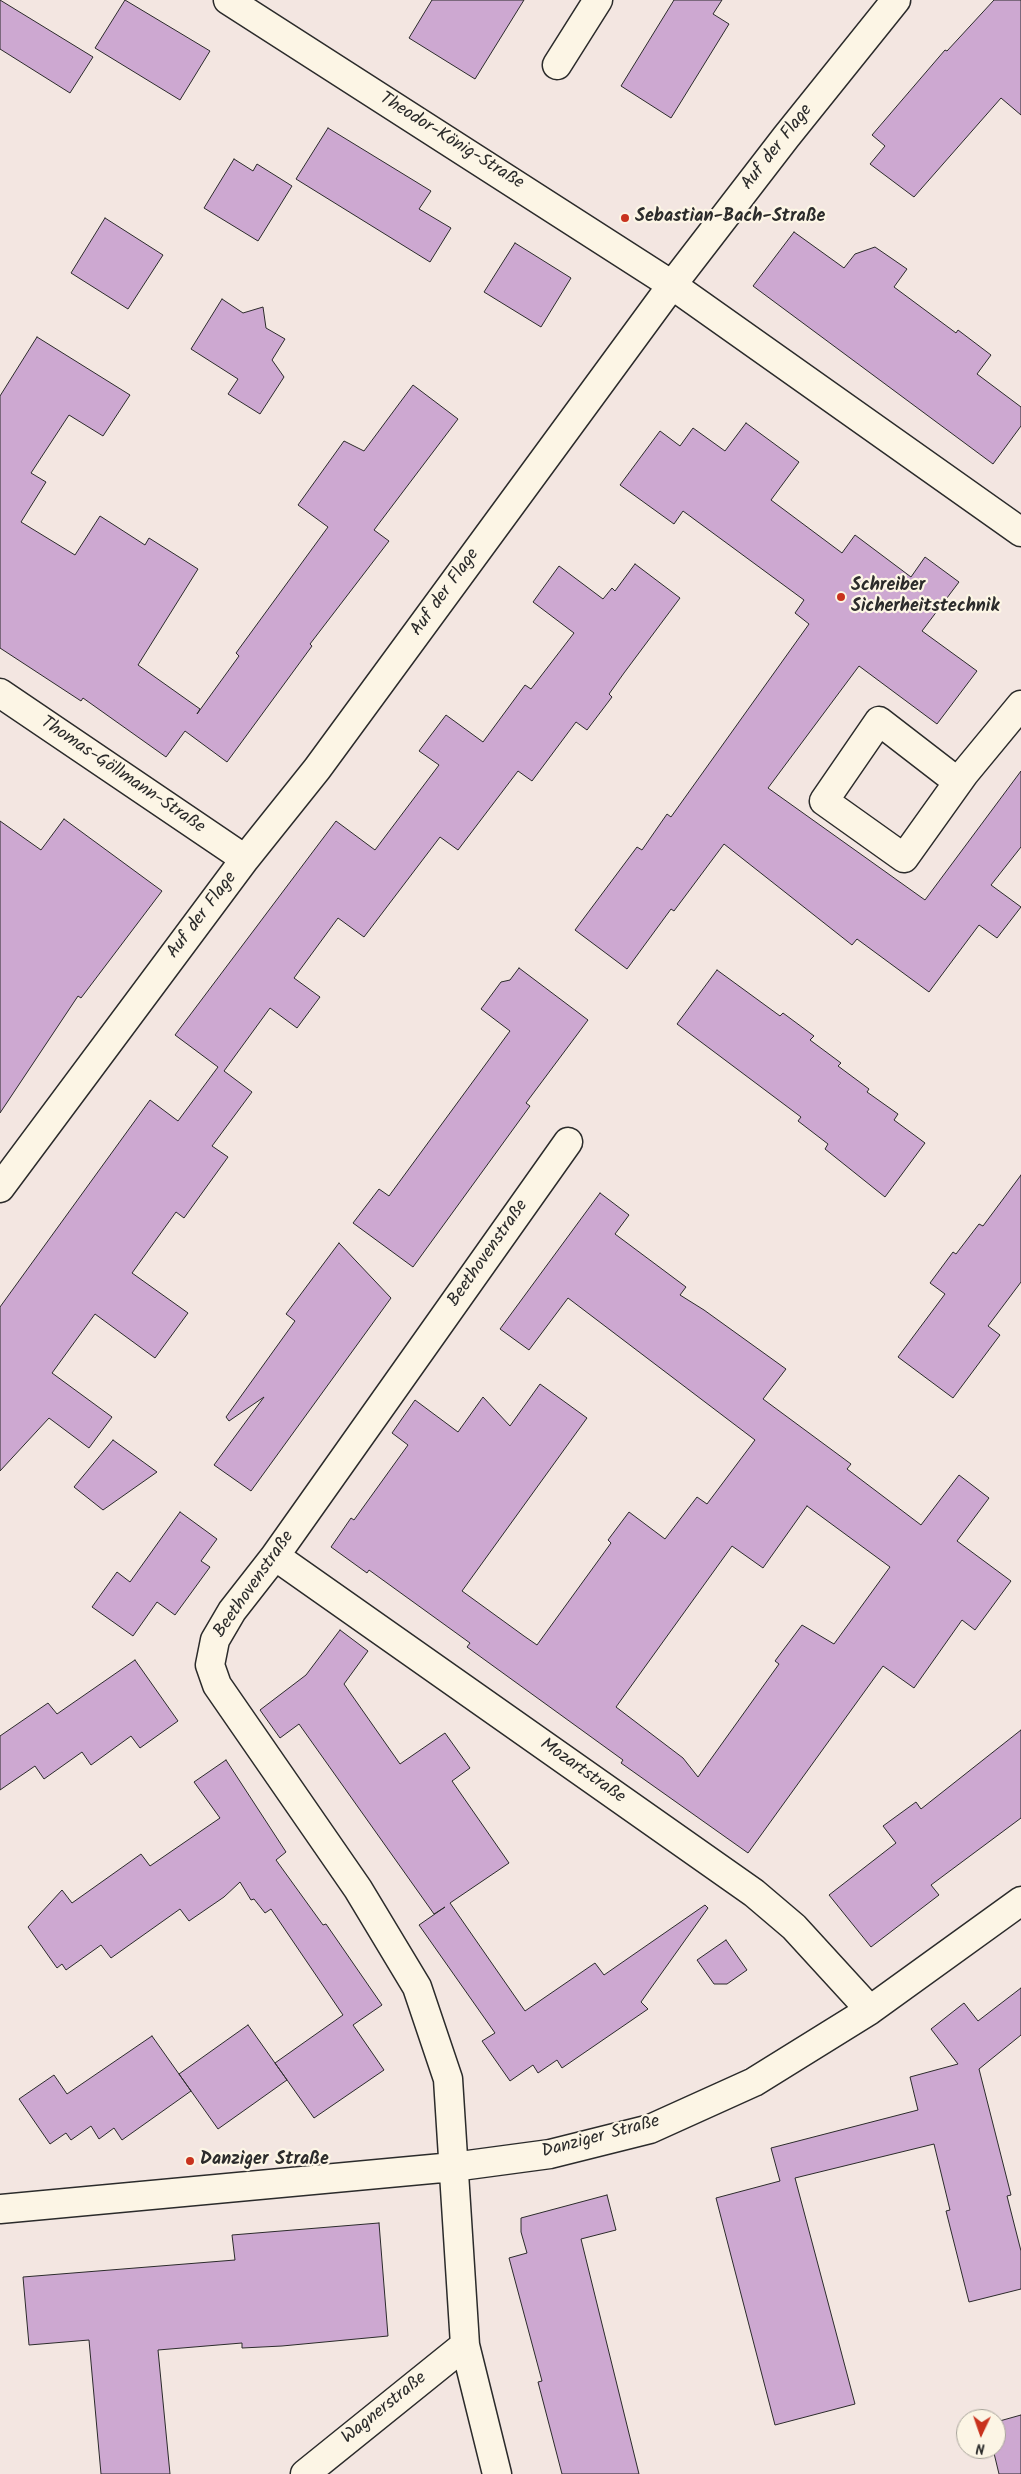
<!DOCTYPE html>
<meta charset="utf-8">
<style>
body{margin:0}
#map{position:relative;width:1021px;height:2474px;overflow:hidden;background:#f3e6e1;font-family:Kalam,sans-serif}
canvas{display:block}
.north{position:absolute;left:956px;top:2409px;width:50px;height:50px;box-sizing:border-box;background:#fcf5e5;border:1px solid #a8a49b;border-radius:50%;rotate:183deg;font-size:14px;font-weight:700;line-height:20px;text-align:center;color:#2b2b2b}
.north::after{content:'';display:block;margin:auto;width:18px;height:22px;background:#c8321e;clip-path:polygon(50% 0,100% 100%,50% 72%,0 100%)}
</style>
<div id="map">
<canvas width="1021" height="2474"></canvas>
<div class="north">N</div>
</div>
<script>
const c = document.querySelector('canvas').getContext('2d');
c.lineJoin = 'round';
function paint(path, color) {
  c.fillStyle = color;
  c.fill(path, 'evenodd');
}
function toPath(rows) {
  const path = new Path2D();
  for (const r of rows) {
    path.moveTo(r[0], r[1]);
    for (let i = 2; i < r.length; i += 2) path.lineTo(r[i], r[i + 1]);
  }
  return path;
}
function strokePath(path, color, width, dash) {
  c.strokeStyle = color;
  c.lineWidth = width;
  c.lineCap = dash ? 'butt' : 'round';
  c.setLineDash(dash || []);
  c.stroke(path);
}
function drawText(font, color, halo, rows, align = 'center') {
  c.font = font + ' Kalam,sans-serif';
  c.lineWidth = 4.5;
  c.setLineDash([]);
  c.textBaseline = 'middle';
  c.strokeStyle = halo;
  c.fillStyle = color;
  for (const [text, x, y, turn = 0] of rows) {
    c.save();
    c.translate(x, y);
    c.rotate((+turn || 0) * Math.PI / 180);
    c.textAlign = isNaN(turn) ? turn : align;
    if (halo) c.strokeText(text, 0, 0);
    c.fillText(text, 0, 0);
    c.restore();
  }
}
const building = toPath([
 [0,0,93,57,70,93,0,49,0,0],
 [125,0,210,51,180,100,95,48,125,0],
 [432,0,524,0,475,79,409,38,432,0],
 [674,0,722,0,713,14,729,24,671,118,621,86,674,0],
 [994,0,1021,0,1021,115,1001,98,914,197,870,164,885,146,872,135,945,50,947,51,994,0],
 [328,128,431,191,419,209,451,228,430,262,296,179,328,128],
 [234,159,253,171,257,164,292,186,258,241,204,208,234,159],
 [105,218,163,255,128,309,71,273,105,218],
 [794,232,844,268,855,254,875,247,907,269,894,287,956,333,958,330,991,355,977,374,1021,407,1021,426,993,464,753,286,794,232],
 [515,243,571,278,541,327,484,292,515,243],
 [222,299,243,313,263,307,266,328,285,339,272,360,284,377,260,414,228,394,238,379,191,349,222,299],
 [37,337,130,395,103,436,69,415,31,473,46,482,21,522,75,555,100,516,145,545,149,538,198,569,138,665,200,709,197,714,239,656,236,653,328,527,298,505,344,441,364,451,413,385,458,419,374,530,389,541,310,644,312,646,227,762,185,731,166,757,83,698,81,701,0,648,0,396,37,337],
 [746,423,799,462,771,500,842,553,855,535,911,577,925,557,959,582,922,631,977,671,937,724,859,666,768,788,925,900,1021,771,1021,847,991,885,1021,907,997,938,979,925,929,992,857,939,852,945,724,844,674,911,671,909,627,969,575,930,637,847,642,850,667,814,671,817,809,624,795,613,804,600,683,511,674,524,620,485,660,431,680,446,693,428,725,451,746,423],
 [635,564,680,598,624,673,609,694,612,697,587,730,576,722,532,781,518,771,458,850,440,837,364,937,338,918,294,978,320,997,297,1028,270,1008,224,1071,252,1092,212,1146,228,1157,184,1218,176,1212,132,1273,188,1313,155,1358,95,1314,52,1373,112,1417,89,1448,49,1418,0,1471,0,1307,150,1100,178,1121,218,1067,175,1035,336,821,375,850,439,765,419,751,446,715,483,742,525,685,531,689,574,633,533,602,559,566,603,599,612,588,615,591,635,564],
 [64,819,162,891,81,998,78,996,0,1113,0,821,41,850,64,819],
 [519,968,588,1020,526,1103,530,1106,413,1267,353,1223,379,1189,389,1196,510,1031,481,1009,501,982,510,980,519,968],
 [717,970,780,1016,783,1013,814,1036,810,1040,841,1063,838,1066,869,1089,867,1092,898,1114,894,1120,925,1143,885,1197,825,1149,828,1144,798,1121,801,1117,677,1024,717,970],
 [1021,1175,1021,1282,988,1326,1000,1335,953,1398,898,1357,945,1294,930,1283,953,1252,956,1254,979,1224,983,1226,1021,1175],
 [600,1193,629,1215,615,1234,686,1287,680,1295,704,1310,786,1369,763,1399,851,1464,847,1469,921,1525,959,1475,989,1498,957,1541,1011,1581,975,1630,962,1620,914,1688,883,1666,748,1853,621,1763,623,1760,467,1647,470,1643,369,1570,367,1573,331,1547,351,1518,354,1520,408,1445,392,1433,415,1400,458,1432,483,1397,510,1426,540,1384,587,1418,462,1591,524,1636,537,1645,611,1543,608,1540,629,1512,665,1539,697,1497,707,1504,755,1440,568,1298,529,1350,500,1329,600,1193],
 [807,1506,890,1567,834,1644,802,1625,775,1661,779,1664,698,1777,683,1758,616,1707,732,1546,763,1568,807,1506],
 [339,1243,391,1298,251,1491,214,1465,264,1397,229,1421,226,1417,295,1321,286,1314,339,1243],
 [113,1440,157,1472,103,1510,74,1487,113,1440],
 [180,1512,217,1539,201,1561,210,1567,175,1615,157,1602,133,1636,92,1607,117,1572,130,1582,180,1512],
 [340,1630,368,1651,344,1684,400,1764,445,1733,470,1768,452,1781,509,1863,450,1903,525,2011,595,1963,604,1975,705,1905,708,1908,641,2002,648,2009,562,2068,557,2060,538,2073,533,2065,510,2081,482,2041,495,2033,419,1925,445,1907,434,1914,299,1724,280,1738,260,1710,306,1675,340,1630],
 [135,1660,178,1721,140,1748,131,1736,91,1765,82,1752,44,1779,35,1766,0,1790,0,1736,48,1703,57,1714,135,1660],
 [1021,1730,1021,1818,931,1885,939,1895,871,1947,829,1895,896,1843,883,1826,916,1802,921,1809,1021,1730],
 [226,1760,286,1852,276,1860,323,1925,326,1924,382,2005,353,2025,384,2070,314,2118,275,2063,343,2015,271,1909,265,1913,254,1899,251,1900,240,1882,224,1897,189,1921,180,1909,111,1958,101,1945,66,1970,62,1964,57,1968,28,1927,62,1890,72,1903,141,1854,150,1866,220,1818,194,1782,226,1760],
 [726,1940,747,1970,727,1984,714,1984,697,1960,726,1940],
 [1021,1988,1021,2035,979,2069,1011,2195,1007,2196,1021,2251,1021,2289,969,2302,946,2211,950,2210,934,2144,795,2178,855,2404,775,2425,716,2198,780,2181,771,2148,918,2110,910,2077,958,2064,931,2029,964,2003,978,2021,1021,1988],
 [248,2025,287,2080,218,2129,179,2074,248,2025],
 [152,2036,191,2091,122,2140,114,2128,99,2139,91,2126,71,2140,66,2133,50,2144,19,2099,54,2075,67,2094,152,2036],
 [607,2195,616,2230,581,2239,639,2474,562,2474,538,2382,542,2381,509,2258,527,2253,521,2232,521,2218,607,2195],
 [379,2223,388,2336,282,2346,242,2348,242,2343,158,2350,170,2474,101,2474,89,2340,29,2345,23,2277,235,2260,232,2235,379,2223],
 [1021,2415,1021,2474,999,2474,993,2449,996,2449,996,2422,1021,2415]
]);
paint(building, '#cda8d1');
strokePath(building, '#2b2b2b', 1);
const minor = toPath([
 [228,0,672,285,1021,532],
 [557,65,598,0],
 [0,693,245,859],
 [958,782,879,721,824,801,904,858,964,774,1021,705],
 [0,1188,245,859,317,769,672,285,786,137,896,0],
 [275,1556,754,1893,794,1927,870,2010],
 [0,2209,453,2167,550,2154,650,2129,754,2082,870,2010,1021,1901],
 [465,2345,497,2474],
 [305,2474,465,2345,448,2079,417,1987,358,1889,217,1685,210,1665,215,1640,232,1611,275,1556,568,1142]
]);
strokePath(minor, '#2b2b2b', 31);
strokePath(minor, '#fcf5e5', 28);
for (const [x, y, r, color] of [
 [625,218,5,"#c8321e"],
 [841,597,5,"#c8321e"],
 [190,2161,5,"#c8321e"]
]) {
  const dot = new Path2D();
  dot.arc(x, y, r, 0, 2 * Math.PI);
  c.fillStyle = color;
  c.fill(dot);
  strokePath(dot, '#fcf5e5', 2);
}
drawText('18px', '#2b2b2b', '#fcf5e5', [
 ["Theodor-König-Straße",451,142,32],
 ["Auf der Flage",778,148,-52],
 ["Auf der Flage",446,593,-54],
 ["Thomas-Göllmann-Straße",122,776,34],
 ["Auf der Flage",203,916,-53],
 ["Beethovenstraße",489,1254,-55],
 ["Beethovenstraße",255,1585,-55],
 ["Mozartstraße",582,1772,35],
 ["Danziger Straße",601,2138,-15],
 ["Wagnerstraße",385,2409,-39]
]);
drawText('bold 18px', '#2b2b2b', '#fcf5e5', [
 ["Sebastian-Bach-Straße",635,218],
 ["Schreiber",851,587],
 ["Sicherheitstechnik",851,608],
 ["Danziger Straße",200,2161]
], 'left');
</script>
